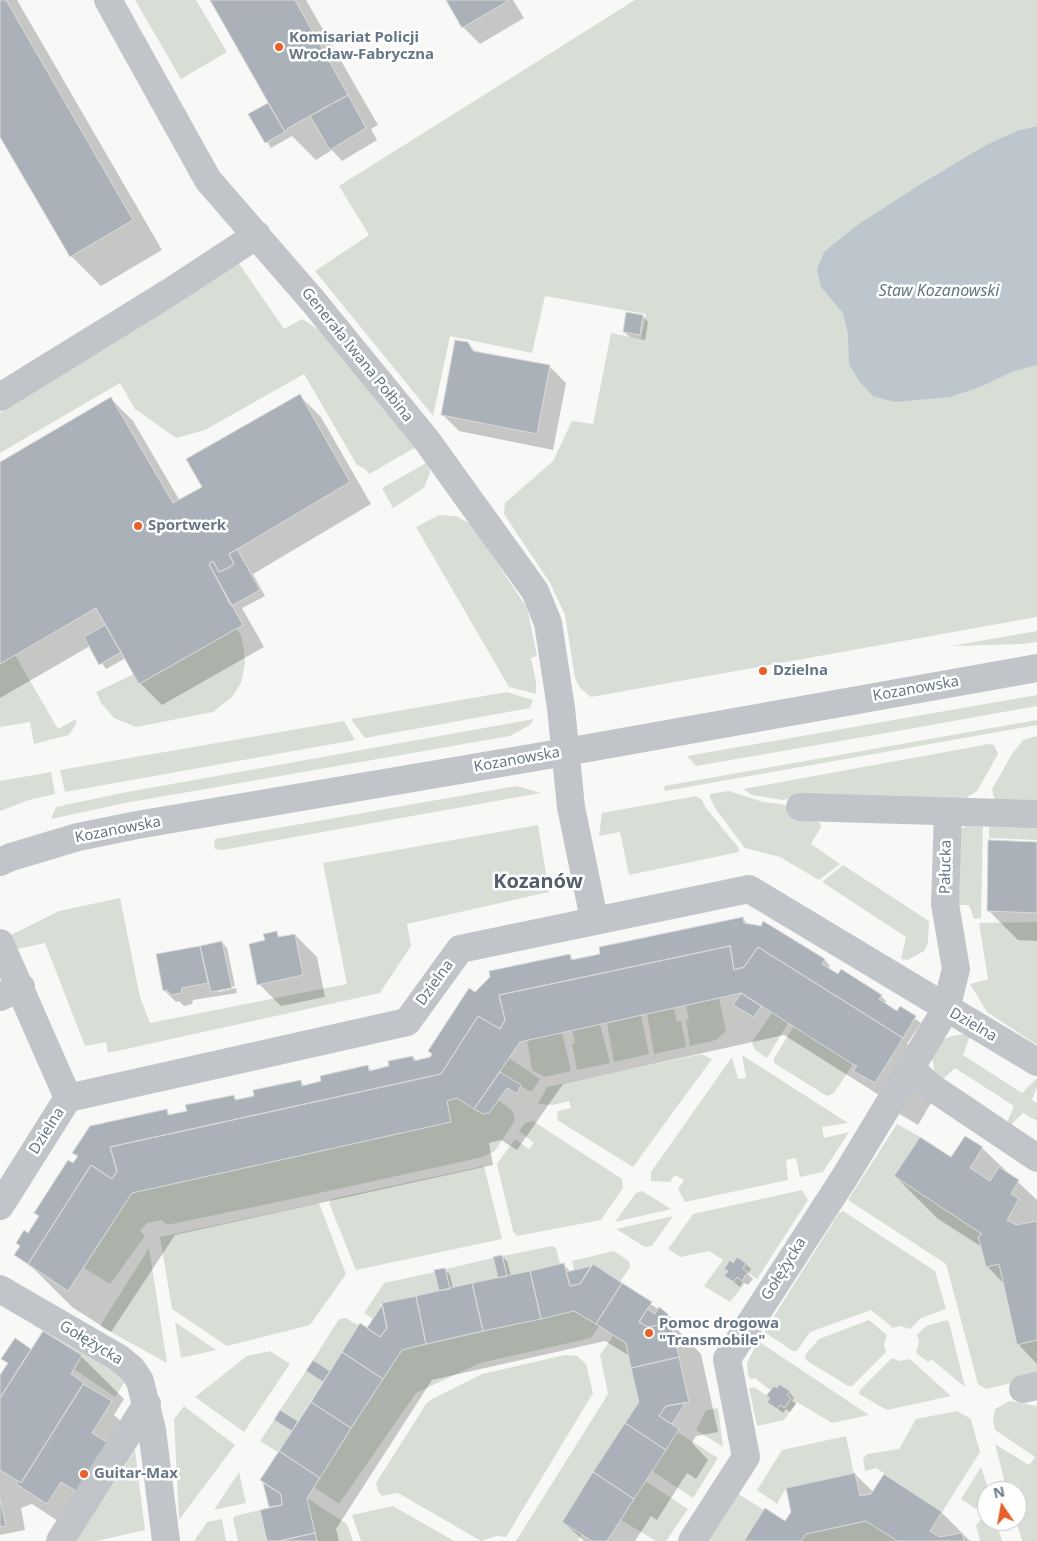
<!DOCTYPE html>
<meta charset="utf-8">
<style>
body{margin:0}
#map{position:relative;width:1037px;height:1541px;overflow:hidden;background:#f8f9f6;font-family:"Noto Sans",sans-serif}
canvas{display:block}
.north{position:absolute;left:977px;top:1481px;width:50px;height:50px;box-sizing:border-box;background:#fff;border:1px solid #c2c9cf;border-radius:50%;rotate:348deg;font-size:14px;font-weight:700;line-height:20px;text-align:center;color:#677787}
.north::after{content:'';display:block;margin:auto;width:18px;height:22px;background:#e76128;clip-path:polygon(50% 0,100% 100%,50% 72%,0 100%)}
</style>
<div id="map">
<canvas width="1037" height="1541"></canvas>
<div class="north">N</div>
</div>
<script>
const c = document.querySelector('canvas').getContext('2d');
c.lineJoin = 'round';
function paint(path, color) {
  c.fillStyle = color;
  c.fill(path, 'evenodd');
}
function toPath(rows) {
  const path = new Path2D();
  for (const r of rows) {
    path.moveTo(r[0], r[1]);
    for (let i = 2; i < r.length; i += 2) path.lineTo(r[i], r[i + 1]);
  }
  return path;
}
function strokePath(path, color, width, dash) {
  c.strokeStyle = color;
  c.lineWidth = width;
  c.lineCap = dash ? 'butt' : 'round';
  c.setLineDash(dash || []);
  c.stroke(path);
}
function drawText(font, color, halo, rows, align = 'center') {
  c.font = font + ' "Noto Sans",sans-serif';
  c.lineWidth = 5;
  c.setLineDash([]);
  c.textBaseline = 'middle';
  c.strokeStyle = halo;
  c.fillStyle = color;
  for (const [text, x, y, turn = 0] of rows) {
    c.save();
    c.translate(x, y);
    c.rotate((+turn || 0) * Math.PI / 180);
    c.textAlign = isNaN(turn) ? turn : align;
    if (halo) c.strokeText(text, 0, 0);
    c.fillText(text, 0, 0);
    c.restore();
  }
}
paint(toPath([
 [135,0,196,0,227,52,181,79],
 [635,0,1037,0,1037,617,591,697,580,688,575,678,565,615,550,583,504,514,505,503,553,461,572,421,593,424,611,333,641,339,646,314,545,296,532,353,450,336,433,416,315,271,369,235,339,186],
 [238,262,284,329,302,319,321,331,416,447,369,474,365,469,357,465,304,374,205,430,176,438,135,409,120,383,0,453,0,413],
 [428,462,430,473,424,488,393,508,382,488],
 [439,515,456,516,472,525,527,608,537,656,531,658,536,682,536,694,509,687,416,527],
 [236,629,241,635,244,651,245,663,241,683,232,697,213,712,136,727,114,718,101,703,96,692,134,674,140,684],
 [1037,631,1037,642,1023,644,951,646],
 [15,655,58,729,76,719,76,724,69,735,34,744,30,722,0,727,0,664],
 [507,692,533,700,530,708,365,738,351,719],
 [1037,695,1037,706,892,732,696,766,687,756],
 [534,719,530,725,510,736,125,803,51,819,56,807,122,793],
 [1037,720,1037,725,1026,727,665,791,664,786],
 [344,721,355,740,65,792,60,770],
 [1037,736,1037,804,995,800,992,789,1012,754,1023,740],
 [989,744,994,745,998,754,977,791,966,798,792,798,783,800,752,795,743,789],
 [51,772,55,794,29,800,0,811,0,781],
 [516,786,541,793,222,850,215,849,214,845,215,839],
 [729,791,763,802,780,804,794,808,793,820,811,820,819,822,821,827,811,844,840,864,819,880,780,857,745,848,715,808,710,797,710,794],
 [696,796,702,800,706,808,738,847,739,852,629,875,620,832,599,836,602,813],
 [538,825,549,892,407,924,411,946,380,993,108,1053,106,1042,85,1046,45,943,17,949,11,935,59,911,120,898,140,997,150,1023,347,984,323,863],
 [983,825,981,918,974,919,969,905,954,905,960,829,967,826],
 [989,825,1037,827,1037,840,989,838],
 [843,865,929,921,928,942,924,951,908,960,901,959,906,937,822,882],
 [1037,922,1037,1045,987,1012,970,984,988,979,979,923],
 [719,998,726,1031,716,1040,690,1046,686,1020,689,1020,686,1005],
 [674,1008,677,1022,681,1021,686,1047,654,1054,647,1014],
 [772,1013,788,1023,767,1058,754,1049,752,1042],
 [641,1015,649,1054,614,1062,607,1023],
 [600,1024,610,1063,577,1070,572,1044,575,1043,572,1030],
 [794,1026,853,1064,834,1093,827,1096,774,1063,774,1058],
 [562,1032,571,1071,544,1077,532,1070,527,1040],
 [963,1034,970,1036,963,1055,1022,1093,1037,1078,1037,1087,1032,1100,1037,1103,1037,1121,1023,1113,1009,1127,1006,1125,1014,1106,955,1068,940,1082,935,1075,932,1057,941,1041,948,1037],
 [702,1054,712,1059,633,1167,557,1120,558,1111,571,1108,569,1101,553,1105,538,1104,547,1087],
 [742,1055,848,1123,822,1127,824,1138,849,1132,823,1172,800,1177,796,1158,786,1160,788,1180,685,1202,678,1189,684,1180,675,1175,670,1182,651,1181,651,1172,732,1057,738,1079,746,1078],
 [509,1058,540,1079,532,1091,529,1091,500,1072],
 [457,1098,483,1114,489,1113,498,1100,513,1111,515,1120,495,1151,483,1157,292,1199,167,1225,162,1220,147,1223,140,1231,145,1236,110,1284,84,1268,132,1193,451,1122,447,1101],
 [533,1121,622,1179,623,1188,601,1220,517,1236,513,1231,497,1164,515,1139,529,1149,534,1143,519,1131,525,1123],
 [897,1124,920,1137,894,1176,982,1234,978,1236,986,1267,999,1264,1017,1345,1037,1340,1037,1377,986,1389,978,1384,946,1264,848,1200],
 [484,1166,502,1239,356,1270,329,1203,331,1199],
 [802,1190,808,1200,757,1279,743,1269,746,1263,737,1257,733,1263,730,1261,724,1268,728,1271,725,1277,734,1282,737,1277,745,1283,730,1302,704,1286,723,1260,709,1251,680,1257,668,1249,693,1214],
 [642,1191,671,1209,615,1222,636,1193],
 [319,1203,346,1274,310,1325,227,1346,172,1309,160,1237],
 [843,1211,935,1271,946,1309,921,1318,910,1329,900,1326,893,1328,871,1310,810,1332,797,1351,793,1351,764,1332,839,1213],
 [673,1216,652,1246,645,1247,616,1229],
 [552,1246,556,1248,560,1264,507,1276,503,1256],
 [149,1248,167,1363,100,1326],
 [614,1251,629,1261,630,1267,620,1282,593,1265,574,1270,572,1261],
 [493,1258,498,1278,450,1289,446,1269],
 [435,1272,439,1291,382,1303,373,1319,364,1313,384,1283],
 [574,1311,599,1326,591,1338,480,1363,416,1393,339,1504,314,1487,402,1350],
 [346,1318,359,1326,330,1371,313,1360,339,1319],
 [869,1320,887,1335,884,1345,886,1352,852,1386,848,1386,806,1360,805,1355,819,1339],
 [947,1320,949,1322,965,1387,931,1359,928,1362,916,1353,919,1342,917,1335,926,1326],
 [32,1322,123,1375,124,1383,115,1397,74,1369,82,1355,33,1325],
 [175,1322,216,1350,181,1358],
 [613,1336,626,1343,639,1402,562,1521,582,1534,578,1541,516,1541,608,1394,600,1355],
 [758,1341,869,1415,832,1423,797,1402,784,1420,757,1426,749,1388,754,1387,785,1408,791,1398,787,1395,789,1391,780,1384,777,1388,774,1386,770,1390,755,1378,751,1379,748,1376,747,1363],
 [270,1351,290,1364,244,1432,195,1397,247,1356],
 [565,1355,577,1356,586,1364,593,1393,506,1537,497,1536,481,1541,398,1493,382,1496,378,1491,376,1483,426,1404,432,1399,482,1374],
 [892,1358,900,1361,910,1359,951,1396,887,1410,859,1394,860,1390],
 [306,1371,323,1382,298,1421,280,1410],
 [1010,1401,1037,1406,1037,1541,1022,1541,1016,1521,1017,1491,1007,1491,995,1444,1029,1465,1035,1457,995,1430,993,1419,995,1409],
 [184,1406,235,1445,179,1520,174,1419],
 [718,1408,723,1447,696,1430,706,1410],
 [957,1411,971,1419,980,1452,942,1512,876,1468,865,1471,863,1459,867,1454,899,1449,916,1419],
 [274,1420,292,1431,278,1452,260,1441],
 [677,1432,718,1458,693,1498,652,1471],
 [846,1436,854,1474,786,1488,777,1504,757,1490,782,1450],
 [135,1450,145,1530,97,1541,76,1541],
 [981,1467,989,1491,976,1509,961,1499],
 [239,1472,246,1503,214,1510],
 [645,1481,688,1509,666,1541,656,1541,621,1520],
 [737,1493,764,1510,744,1541,708,1541],
 [307,1498,347,1524,353,1541,317,1541],
 [393,1506,454,1541,361,1541,352,1515],
 [260,1510,267,1541,238,1541,233,1519,235,1516],
 [987,1512,987,1521,996,1521,1002,1541,980,1541,976,1525],
 [222,1519,226,1541,194,1541,207,1522],
 [866,1521,897,1541,801,1541,806,1534]
]), '#d8ded5');
paint(toPath([
 [1037,126,1037,365,1014,371,980,387,950,397,894,402,873,396,859,381,849,364,848,334,843,313,821,287,817,269,824,252,856,226,921,184,986,145,1017,131]
]), '#bcc6cc');
paint(toPath([
 [0,0,17,0,162,250,101,286,71,256,0,135],
 [212,0,306,0,378,125,371,129,377,140,342,161,332,150,316,160,292,136,271,148,250,115,268,104,273,109],
 [448,0,513,0,524,18,480,44,463,27],
 [627,314,643,316,648,322,645,340,630,337,624,332],
 [468,344,477,353,549,366,566,383,553,450,459,431,442,414],
 [299,395,321,417,371,504,253,574,265,596,242,608,264,647,162,705,140,683,126,658,106,669,90,646,0,698,0,463,111,399,133,421,180,501,204,488],
 [1037,843,1037,941,1018,940,988,910],
 [743,919,748,924,761,928,764,923,825,960,830,966,828,969,881,996,886,1001,884,1004,898,1012,900,1008,921,1023,907,1044,944,1081,918,1125,898,1113,879,1095,784,1035,563,1084,517,1150,501,1140,489,1143,493,1165,175,1235,111,1332,72,1307,35,1270,15,1255,40,1217,36,1213,78,1157,74,1153,166,1111,171,1116,233,1096,238,1101,300,1082,305,1086,368,1067,372,1071,390,1067,413,1057,417,1061,431,1058,475,993,569,955,574,960,602,955],
 [276,933,281,938,295,935,317,957,325,997,281,1006,259,984,266,941],
 [222,942,227,948,235,986,218,990,218,992,236,988,237,993,193,1000,192,1004,184,1006,179,1001,176,1002,164,990,200,947,202,949],
 [982,1148,1037,1200,1037,1364,1018,1344,1004,1284,987,1266,982,1247,938,1219,895,1176],
 [502,1256,507,1261,511,1276,564,1265,571,1272,593,1266,673,1319,674,1326,701,1354,718,1432,696,1436,692,1443,708,1460,696,1479,687,1473,657,1520,651,1516,635,1541,584,1541,563,1522,640,1402,630,1356,605,1341,432,1380,336,1529,339,1541,268,1541,272,1508,264,1483,292,1432,276,1420,281,1412,298,1423,324,1383,308,1371,313,1362,330,1373,367,1330,384,1305,440,1291,445,1269,450,1275,453,1289,499,1279],
 [734,1264,746,1264,751,1269,748,1274,753,1279,748,1285,743,1282,740,1287,726,1276],
 [43,1332,81,1356,124,1399,114,1415,126,1426,64,1525,32,1504,21,1508,25,1530,0,1535,0,1378,9,1364,3,1358,15,1340,32,1351],
 [777,1390,789,1392,794,1398,792,1401,796,1404,790,1412,786,1409,783,1413,769,1402],
 [855,1474,873,1492,941,1512,970,1541,746,1541,786,1523]
]), '#0003');
const building = toPath([
 [0,0,6,0,133,220,70,257,0,137,0,0],
 [210,0,295,0,348,95,288,128,285,132,210,0],
 [446,0,507,0,508,1,462,28,446,0],
 [348,95,366,128,330,150,310,116,348,95],
 [268,103,285,132,265,143,248,114,268,103],
 [626,312,643,315,640,335,623,332,626,312],
 [455,340,468,342,473,351,550,365,537,434,441,415,455,340],
 [300,394,350,482,229,554,234,564,228,568,219,572,213,561,209,564,243,625,139,684,96,608,0,664,0,462,111,397,173,503,202,487,186,459,300,394],
 [237,549,260,590,231,606,209,564,213,561,219,572,228,568,234,564,229,554,237,549],
 [105,625,121,652,99,665,84,637,105,625],
 [988,840,1037,842,1037,913,987,911,988,840],
 [743,917,744,923,761,926,763,921,825,959,822,964,838,974,841,969,882,995,879,999,897,1011,900,1006,916,1016,903,1038,758,947,744,967,734,970,730,946,499,995,505,1020,500,1029,478,1016,441,1074,110,1147,117,1171,112,1179,91,1165,28,1264,14,1255,20,1246,16,1243,24,1230,28,1233,39,1216,34,1213,68,1160,73,1163,78,1156,72,1153,90,1126,167,1109,168,1115,187,1111,185,1105,234,1095,235,1100,254,1096,253,1090,301,1080,302,1086,321,1081,320,1076,368,1065,369,1071,389,1066,388,1061,413,1056,414,1061,430,1057,432,1054,428,1051,469,988,475,992,490,977,489,971,570,954,571,960,600,954,599,947,743,917],
 [277,931,278,937,295,934,303,975,257,985,249,944,265,940,263,934,277,931],
 [222,941,232,988,211,992,200,946,222,941],
 [200,946,208,983,182,988,181,993,171,995,167,990,163,991,156,954,200,946],
 [730,946,734,970,744,967,758,947,903,1038,875,1083,853,1071,857,1066,854,1065,741,993,719,998,520,1042,474,1109,457,1098,447,1101,451,1122,132,1193,68,1291,28,1264,91,1165,112,1179,117,1171,110,1147,441,1074,478,1016,500,1029,505,1020,499,995,730,946],
 [741,993,761,1006,754,1017,733,1005,741,993],
 [500,1072,521,1085,517,1094,507,1088,489,1113,483,1114,474,1109,500,1072],
 [965,1136,983,1147,970,1168,990,1181,999,1167,1019,1180,1011,1194,1019,1199,1007,1220,1016,1225,1037,1221,1037,1340,1017,1345,999,1264,986,1267,978,1236,982,1234,894,1176,920,1137,951,1157,965,1136],
 [502,1255,507,1276,498,1278,493,1257,502,1255],
 [737,1257,746,1263,743,1269,748,1272,742,1281,737,1277,734,1282,724,1276,728,1271,724,1269,730,1260,733,1263,737,1257],
 [564,1263,570,1286,580,1284,593,1264,622,1283,596,1324,574,1311,541,1319,530,1271,564,1263],
 [591,1266,580,1284,570,1286,566,1272,591,1266],
 [445,1268,450,1289,439,1291,434,1270,445,1268],
 [530,1271,541,1319,483,1331,472,1283,530,1271],
 [472,1283,483,1331,426,1344,416,1296,472,1283],
 [622,1283,652,1302,639,1322,648,1327,671,1323,679,1357,631,1368,626,1343,596,1324,622,1283],
 [416,1296,426,1344,402,1350,383,1379,342,1352,360,1323,380,1337,387,1328,382,1303,416,1296],
 [382,1305,387,1328,380,1337,367,1328,382,1305],
 [659,1307,667,1313,670,1323,648,1327,639,1322,647,1309,655,1314,659,1307],
 [43,1331,82,1355,71,1374,84,1383,21,1483,0,1470,0,1398,43,1331],
 [15,1338,31,1349,0,1398,0,1375,8,1363,1,1359,15,1338],
 [342,1352,383,1379,351,1428,311,1402,342,1352],
 [679,1357,689,1402,666,1406,659,1416,679,1429,666,1450,625,1423,639,1402,631,1368,679,1357],
 [313,1360,330,1371,323,1382,306,1371,313,1360],
 [83,1384,112,1401,92,1433,113,1446,83,1495,61,1482,47,1504,16,1484,18,1481,21,1483,83,1384],
 [779,1384,790,1391,787,1395,791,1398,785,1408,780,1405,777,1409,767,1402,770,1398,766,1396,774,1386,777,1388,779,1384],
 [311,1402,351,1428,320,1478,279,1451,311,1402],
 [685,1403,672,1424,659,1416,666,1406,685,1403],
 [280,1410,298,1421,292,1431,274,1420,280,1410],
 [625,1423,666,1450,634,1499,593,1472,625,1423],
 [279,1451,320,1478,307,1498,315,1533,279,1541,267,1541,260,1510,282,1505,281,1494,260,1480,279,1451],
 [593,1472,634,1499,607,1541,592,1541,562,1522,593,1472],
 [855,1473,860,1496,871,1494,884,1474,942,1512,930,1531,939,1537,962,1533,964,1541,897,1541,866,1521,806,1534,801,1541,744,1541,765,1508,785,1521,791,1512,786,1488,855,1473],
 [263,1483,281,1494,282,1505,269,1507,263,1483],
 [0,1499,6,1526,0,1527,0,1499],
 [315,1533,317,1541,279,1541,315,1533]
]);
paint(building, '#aab1b8');
strokePath(building, '#dadad8', 1);
strokePath(toPath([
 [108,0,208,180,313,301,425,438,535,591,548,623,561,708,571,807,594,919],
 [0,397,170,292,257,235],
 [800,807,1037,814],
 [0,862,11,857,78,837,137,825,566,752,1037,668],
 [0,943,68,1098],
 [0,997,21,987],
 [909,1072,1037,1158],
 [0,1206,68,1098,407,1022,460,949,749,889,1037,1062],
 [0,1289,119,1358,132,1369,140,1381,152,1430,166,1541],
 [1023,1389,1037,1386],
 [60,1541,147,1404],
 [692,1541,746,1457,727,1359,846,1175,946,1009,956,969,945,904,948,813]
]), '#c1c5ca', 28);
for (const [x, y, r, color] of [
 [279,47,5,"#e76128"],
 [138,526,5,"#e76128"],
 [763,671,5,"#e76128"],
 [649,1333,5,"#e76128"],
 [84,1474,5,"#e76128"]
]) {
  const dot = new Path2D();
  dot.arc(x, y, r, 0, 2 * Math.PI);
  c.fillStyle = color;
  c.fill(dot);
  strokePath(dot, '#fff', 2);
}
drawText('bold 15px', '#677787', '#fff', [
 ["Komisariat Policji",289,38],
 ["Wrocław-Fabryczna",289,55],
 ["Sportwerk",148,526],
 ["Dzielna",773,671],
 ["Pomoc drogowa",659,1324],
 ["\"Transmobile\"",659,1341],
 ["Guitar-Max",94,1474]
], 'left');
drawText('15px', '#677787', '#fff', [
 ["Generała Iwana Połbina",357,355,51],
 ["Kozanowska",916,689,-10],
 ["Kozanowska",517,760,-10],
 ["Kozanowska",118,830,-11],
 ["Pałucka",946,867,-89],
 ["Dzielna",435,983,-54],
 ["Dzielna",973,1025,30],
 ["Dzielna",47,1131,-58],
 ["Gołężycka",784,1269,-58],
 ["Gołężycka",91,1343,31]
]);
drawText('italic 16px', '#637883', '#fff', [
 ["Staw Kozanowski",939,291]
]);
drawText('bold 20px', '#55606c', '#fff', [
 ["Kozanów",538,882]
]);
</script>
